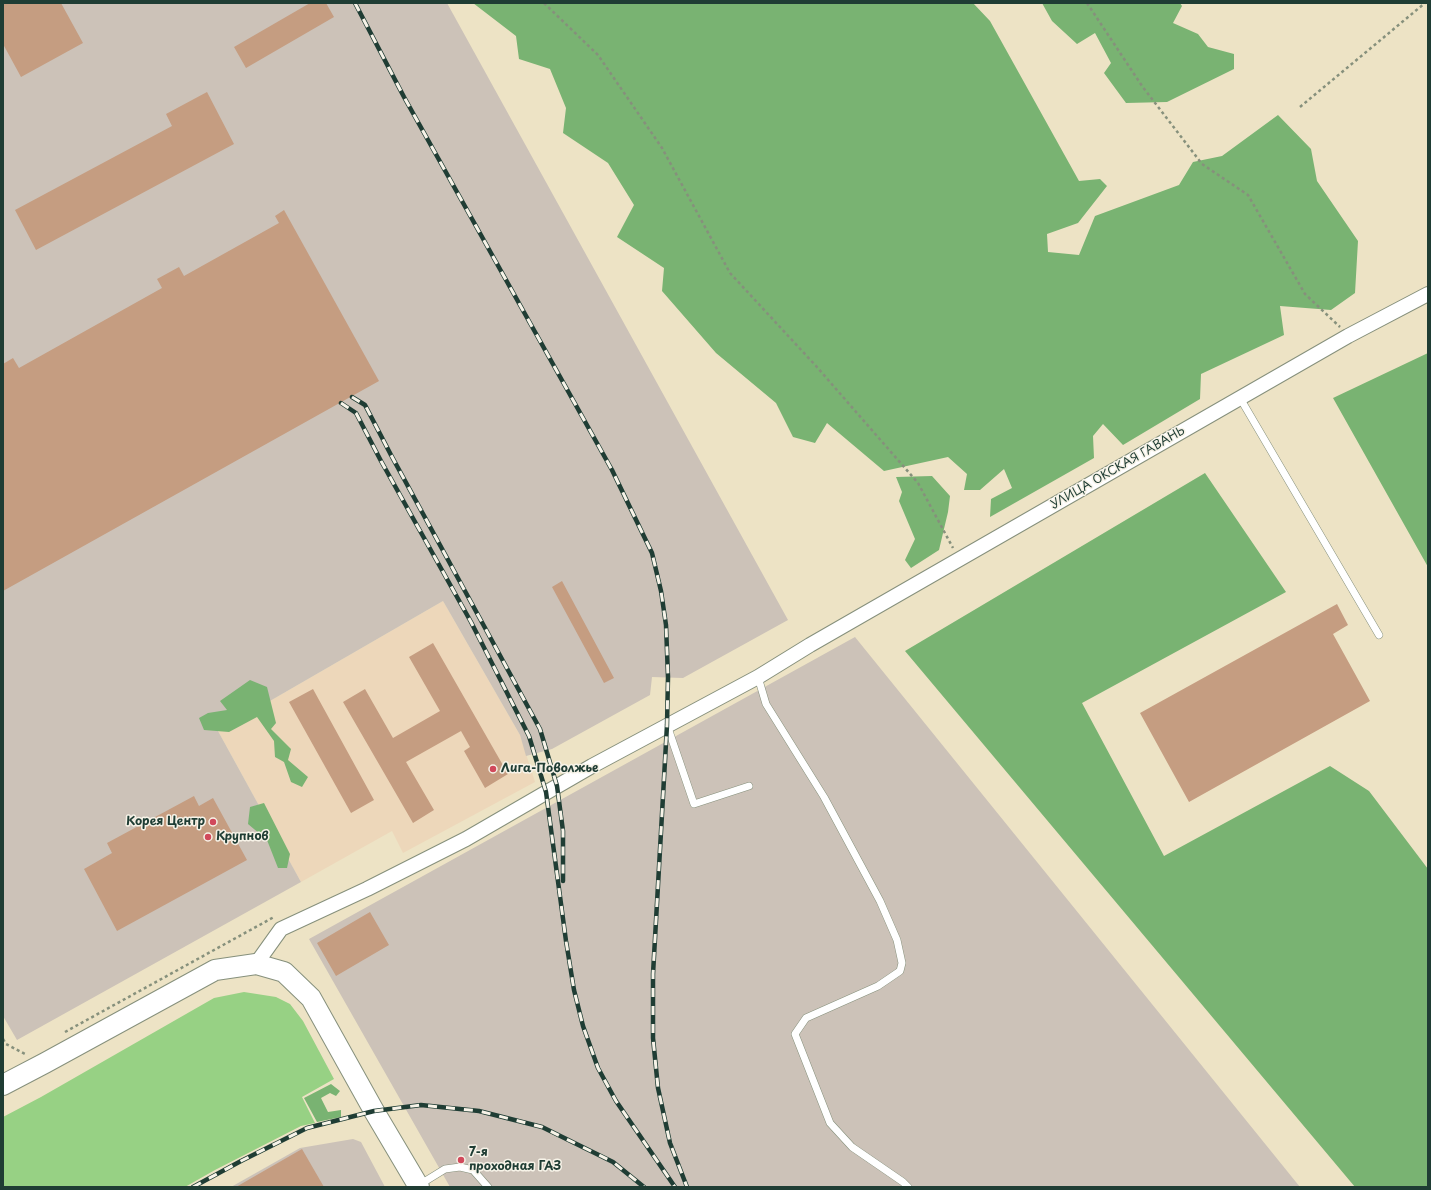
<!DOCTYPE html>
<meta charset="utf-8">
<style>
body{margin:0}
#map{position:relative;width:1431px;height:1190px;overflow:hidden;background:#ede3c5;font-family:"Playpen Sans",sans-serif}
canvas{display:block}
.frame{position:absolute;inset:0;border:4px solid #1f3d34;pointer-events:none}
</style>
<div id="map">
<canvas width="1431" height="1190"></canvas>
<div class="frame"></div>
</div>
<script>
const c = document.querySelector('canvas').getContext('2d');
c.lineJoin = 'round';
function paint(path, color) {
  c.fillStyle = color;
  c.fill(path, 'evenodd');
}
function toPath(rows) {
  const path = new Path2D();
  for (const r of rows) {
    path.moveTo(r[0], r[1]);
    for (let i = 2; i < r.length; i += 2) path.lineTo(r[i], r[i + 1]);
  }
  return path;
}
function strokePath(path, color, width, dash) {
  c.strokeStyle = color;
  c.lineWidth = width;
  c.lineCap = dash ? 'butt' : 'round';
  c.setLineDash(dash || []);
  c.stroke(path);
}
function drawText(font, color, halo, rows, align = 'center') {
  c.font = font + ' "Playpen Sans",sans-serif';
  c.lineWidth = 3;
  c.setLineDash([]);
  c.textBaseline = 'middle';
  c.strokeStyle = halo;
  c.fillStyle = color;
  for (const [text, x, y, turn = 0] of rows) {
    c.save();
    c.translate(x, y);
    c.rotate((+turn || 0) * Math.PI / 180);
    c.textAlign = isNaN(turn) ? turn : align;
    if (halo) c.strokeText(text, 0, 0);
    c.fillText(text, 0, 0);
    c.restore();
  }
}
paint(toPath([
 [443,601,520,735,535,782,403,853,392,831,301,882,218,731]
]), '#edd7ba');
paint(toPath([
 [3,3,447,3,788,620,683,678,652,677,650,695,552,749,526,756,520,735,443,601,218,731,301,882,17,1040,3,1016],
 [855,637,1300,1187,450,1187,309,939],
 [353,1139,361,1142,385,1187,231,1187,300,1148]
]), '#ccc2b8');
paint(toPath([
 [244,992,276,997,290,1004,303,1021,334,1079,302,1097,315,1123,301,1126,215,1170,185,1187,3,1187,3,1117,41,1097,214,998]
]), '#97d184');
paint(toPath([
 [473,3,973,3,990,21,1079,181,1100,179,1107,186,1078,223,1047,234,1048,252,1079,255,1095,216,1179,185,1193,162,1222,156,1278,115,1311,149,1317,181,1358,241,1355,293,1331,310,1280,306,1284,335,1201,374,1200,399,1123,445,1103,424,1093,436,1094,458,990,517,991,499,1012,488,1004,469,980,490,964,490,967,474,948,457,884,471,827,423,815,443,793,437,776,403,716,353,662,291,664,268,617,237,634,205,608,163,563,133,566,108,550,69,519,59,516,36],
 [1042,3,1180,3,1182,6,1173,23,1198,34,1208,47,1234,54,1234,69,1167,102,1126,103,1104,73,1111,63,1095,33,1077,44,1052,21],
 [1428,353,1428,567,1333,398],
 [1205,473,1286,592,1082,703,1164,856,1330,766,1369,791,1428,869,1428,1187,1355,1187,905,651],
 [932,476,950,496,948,512,939,550,911,568,905,560,915,539,899,501,902,492,896,477],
 [250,680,267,687,276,723,271,729,291,749,288,760,308,777,302,787,291,782,284,762,275,757,274,741,257,717,229,732,204,730,199,718,208,713,227,710,220,701],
 [264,803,290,854,287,868,278,868,267,840,248,824,250,807],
 [331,1084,340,1091,336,1096,330,1093,321,1098,328,1112,341,1110,341,1117,317,1122,304,1098]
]), '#79b372');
paint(toPath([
 [3,3,61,3,83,43,21,77,3,44],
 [310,3,326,3,334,17,246,68,234,47],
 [207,92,234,144,36,250,15,210,172,126,166,114],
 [284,210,379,381,3,591,3,364,13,358,19,368,162,288,157,279,179,267,184,276,279,223,275,216],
 [562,581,614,678,604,683,552,587],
 [1337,604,1348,625,1333,634,1370,701,1189,802,1140,713],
 [433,643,508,774,485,788,464,751,470,747,461,731,406,762,434,810,413,823,343,702,365,689,393,738,440,711,409,657],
 [313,689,374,800,351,813,289,702],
 [194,796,199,806,213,798,247,860,117,931,84,869,112,853,107,843],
 [370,912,389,945,336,976,317,943],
 [302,1149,324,1187,236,1187]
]), '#c59d81');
const lane = toPath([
 [1240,398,1379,635],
 [758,677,766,704,824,797,880,901,897,940,902,963,900,971,878,986,806,1018,795,1034,830,1123,852,1147,903,1182,908,1187],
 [667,725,694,804,749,786],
 [419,1185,445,1169,460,1167,473,1170,488,1187]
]);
const street = toPath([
 [256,964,281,929,367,889,466,839,592,766,758,677,810,645,1348,336,1428,294]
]);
const secondary = toPath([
 [3,1085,45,1063,215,970,256,964,284,972,311,998,374,1111,419,1187]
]);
strokePath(lane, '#86907c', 8);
strokePath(street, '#86907c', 16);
strokePath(secondary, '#86907c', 22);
strokePath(toPath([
 [544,3,598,55,662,148,730,273,816,366,918,483,953,548],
 [1087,3,1142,86,1202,164,1248,195,1305,294,1340,327],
 [1300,107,1425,3],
 [65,1032,274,917],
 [3,1039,6,1044,25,1054,27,1053]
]), '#86907c', 2.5, [3, 3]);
strokePath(lane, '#fff', 7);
strokePath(street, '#fff', 14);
strokePath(secondary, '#fff', 20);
const rail = toPath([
 [355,3,404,97,612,470,652,553,661,591,666,625,668,677,667,725,653,974,653,1038,658,1088,670,1143,687,1187],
 [352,397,365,405,391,455,540,729,557,786,563,831,563,881],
 [341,403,356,413,381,461,471,622,529,736,546,792,566,941,574,990,583,1026,598,1068,616,1101,675,1187],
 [193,1187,241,1161,307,1128,374,1111,421,1105,479,1111,542,1127,613,1162,644,1187]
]);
strokePath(rail, '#1f3d34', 4.5);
strokePath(rail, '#f7f3e8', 3, [9]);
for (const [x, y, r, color] of [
 [493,769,4,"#d1495b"],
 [213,822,4,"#d1495b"],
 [208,837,4,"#d1495b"],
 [461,1160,4,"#d1495b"]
]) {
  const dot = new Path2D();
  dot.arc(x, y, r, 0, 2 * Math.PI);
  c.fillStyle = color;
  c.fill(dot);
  strokePath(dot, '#f7f3e8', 1.5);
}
drawText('12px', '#1f3d34', '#f7f3e8', [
 ["УЛИЦА ОКСКАЯ ГАВАНЬ",1118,468,-30]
]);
drawText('bold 12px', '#1f3d34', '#f7f3e8', [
 ["Лига-Поволжье",501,769],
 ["Корея Центр",205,822,"right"],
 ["Крупнов",216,837],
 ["7-я",469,1153],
 ["проходная ГАЗ",469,1167]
], 'left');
</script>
